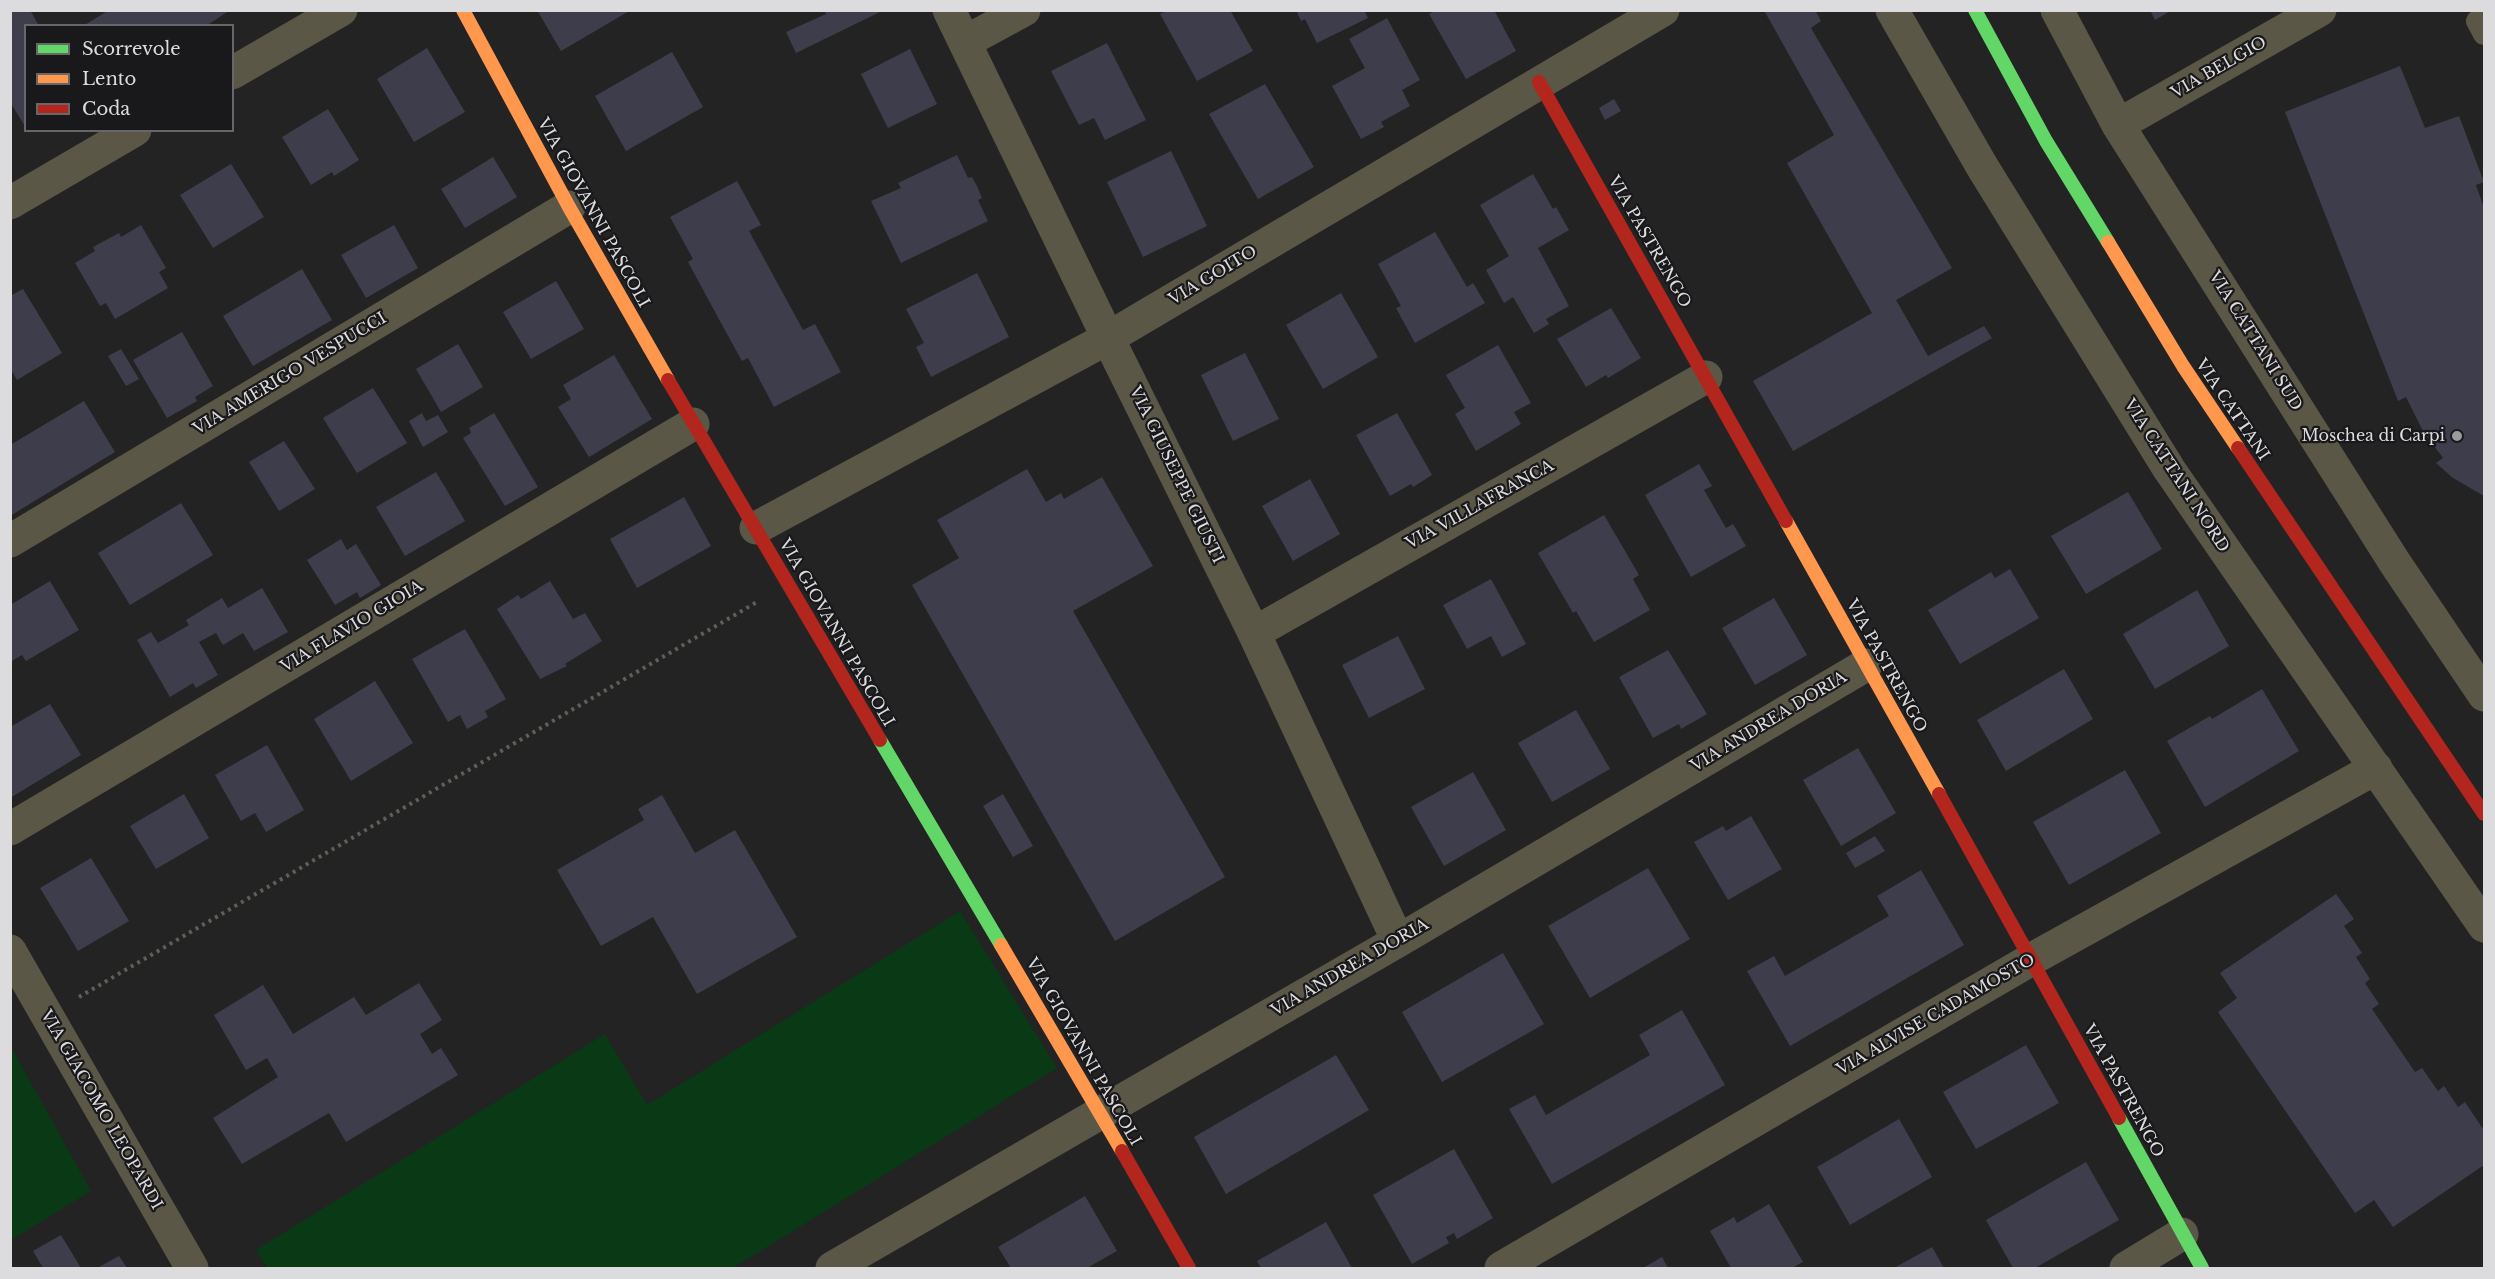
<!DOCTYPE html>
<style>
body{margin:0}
#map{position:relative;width:2495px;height:1279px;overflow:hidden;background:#232324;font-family:"Libre Baskerville",serif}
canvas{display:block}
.frame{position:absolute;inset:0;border:12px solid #dcdcde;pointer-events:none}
.legend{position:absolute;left:24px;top:24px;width:210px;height:108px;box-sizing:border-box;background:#19191c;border:2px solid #67676a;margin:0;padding:8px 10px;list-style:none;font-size:18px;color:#dcdcde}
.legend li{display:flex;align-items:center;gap:12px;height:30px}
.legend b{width:30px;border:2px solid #67676a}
</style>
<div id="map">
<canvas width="2495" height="1279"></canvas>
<div class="frame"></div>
<ul class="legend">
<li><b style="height:8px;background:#63d668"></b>Scorrevole</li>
<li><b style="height:8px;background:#ff974d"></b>Lento</li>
<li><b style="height:8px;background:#b3261e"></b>Coda</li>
</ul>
</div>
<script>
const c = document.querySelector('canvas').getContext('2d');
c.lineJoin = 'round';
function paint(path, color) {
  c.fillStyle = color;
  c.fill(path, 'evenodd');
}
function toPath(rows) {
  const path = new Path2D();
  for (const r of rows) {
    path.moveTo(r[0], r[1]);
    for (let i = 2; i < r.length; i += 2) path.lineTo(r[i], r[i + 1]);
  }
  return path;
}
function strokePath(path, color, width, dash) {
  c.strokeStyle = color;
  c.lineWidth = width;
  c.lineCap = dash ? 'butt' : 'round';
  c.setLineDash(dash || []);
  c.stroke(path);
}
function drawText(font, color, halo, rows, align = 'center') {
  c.font = font + ' "Libre Baskerville",serif';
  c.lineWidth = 4.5;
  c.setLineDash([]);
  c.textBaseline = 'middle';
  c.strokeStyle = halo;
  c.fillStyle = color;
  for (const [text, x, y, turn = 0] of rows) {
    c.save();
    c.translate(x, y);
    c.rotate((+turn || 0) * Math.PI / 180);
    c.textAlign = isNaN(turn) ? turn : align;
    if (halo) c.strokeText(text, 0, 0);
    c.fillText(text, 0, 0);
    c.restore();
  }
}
paint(toPath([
 [960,911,1057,1068,733,1268,267,1268,256,1250,605,1034,647,1105],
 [10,1045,91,1191,11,1240,10,1240]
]), '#0a3915');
paint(toPath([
 [10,10,30,10,39,26,26,26,26,128,10,102],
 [109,10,230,10,206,26,83,26],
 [537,10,631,10,561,51],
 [824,10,884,10,796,53,786,32,826,14],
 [1167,10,1230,10,1253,51,1197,81,1160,14],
 [1296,10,1364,10,1368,18,1317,43,1305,19,1301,21],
 [1436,10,1494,10,1516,51,1466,79,1429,14],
 [1768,10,1815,10,1821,21,1811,28,1952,268,1896,300,1928,356,1984,326,1992,338,1793,451,1753,381,1872,313,1787,163,1834,135,1765,12],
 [2150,10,2172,10,2155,20],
 [1387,18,1420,80,1402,90,1410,106,1381,122,1384,127,1361,139,1332,86,1365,68,1349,39],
 [1107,43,1146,120,1105,140,1094,118,1079,125,1051,71],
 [427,48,465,112,414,142,377,79],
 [910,49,937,104,888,128,861,74],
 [672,52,703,107,626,151,595,96],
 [2400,66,2425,128,2459,116,2484,182,2476,185,2484,208,2484,496,2453,478,2436,463,2443,458,2423,431,2406,397,2398,401,2285,112],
 [1265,84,1314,167,1258,199,1209,114],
 [1614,99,1621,111,1605,120,1599,108],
 [328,109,359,160,334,176,332,172,311,185,282,137],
 [1171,151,1207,226,1143,257,1107,182],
 [957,155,968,178,972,177,977,186,982,198,978,200,988,221,901,263,871,201,901,188,898,183],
 [493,157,517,197,465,228,441,189],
 [231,164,264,217,213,248,180,195],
 [1533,174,1553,209,1556,207,1569,230,1538,248,1569,306,1546,319,1549,324,1534,333,1513,297,1504,303,1486,270,1509,256,1480,205],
 [737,181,761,225,749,231,803,330,815,324,841,372,774,407,748,358,742,361,721,323,688,262,693,259,670,217],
 [141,225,166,268,159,272,168,288,115,319,106,303,100,306,75,263,95,251,93,247,119,233,121,237],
 [394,225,418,268,366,298,341,255],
 [1435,232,1467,287,1473,283,1485,303,1415,343,1396,308,1401,306,1378,264],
 [302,269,332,320,253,366,223,316],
 [977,273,1009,337,931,377,916,347,924,343,906,309],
 [556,281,584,329,531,359,503,312],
 [23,289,62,353,17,380,10,368,10,296],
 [1341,293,1378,357,1323,389,1286,325],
 [1611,308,1641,358,1608,378,1606,375,1586,387,1557,339],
 [182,332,213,386,195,397,197,401,167,418,133,360],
 [458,344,483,387,441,412,416,369],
 [1498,345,1531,403,1514,412,1521,424,1476,451,1455,414,1465,408,1446,375],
 [121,349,139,379,126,386,108,356],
 [1245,353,1279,419,1233,441,1201,375],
 [614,355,652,419,589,457,558,407,571,399,563,385],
 [373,388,407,443,357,473,323,418],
 [84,401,115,452,10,516,10,445],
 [422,413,426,421,438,415,448,432,423,447,409,421],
 [494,413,538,487,505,506,463,438,471,433,469,428],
 [1397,413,1432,475,1413,487,1411,484,1390,496,1356,435],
 [284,441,315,489,279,511,249,462],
 [1699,464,1712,486,1704,490,1726,528,1733,524,1746,546,1691,577,1645,495],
 [1027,469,1046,502,1061,493,1064,499,1102,477,1153,566,1073,611,1225,877,1115,941,912,585,959,558,937,520],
 [436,472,465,521,405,556,376,507],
 [1310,479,1340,534,1293,561,1262,506],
 [2128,492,2162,549,2086,594,2051,536],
 [684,497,711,546,637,588,610,539],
 [181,503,213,555,130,605,98,553],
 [1604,515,1639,575,1633,579,1650,610,1594,642,1576,611,1573,613,1538,553],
 [341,539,347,550,356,544,381,585,360,598,357,592,335,605,307,560],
 [2010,569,2039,618,1960,664,1928,610,1991,572,1995,578],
 [1491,579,1526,644,1502,657,1491,636,1467,649,1443,605],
 [50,581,79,630,26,661,22,655,10,662,10,605],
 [550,581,573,619,585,613,602,641,565,664,567,666,540,679,497,609,518,595,521,599],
 [262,588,288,632,254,651,243,633,223,645,216,633,199,642,218,675,196,688,193,683,170,697,137,640,151,632,158,643,189,625,186,620,222,598,228,608],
 [2197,590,2229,646,2155,689,2123,634],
 [1774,598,1807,655,1755,685,1722,628],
 [465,629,506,699,485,711,488,717,467,729,460,715,448,722,412,659],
 [1398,636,1425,689,1369,718,1342,665],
 [1668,650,1707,714,1681,729,1679,724,1653,738,1619,677],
 [2064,669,2093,719,2006,771,1977,720],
 [375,681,413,743,351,781,314,719],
 [2262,689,2299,751,2205,807,2167,741,2210,716,2212,719],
 [50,704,81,755,10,798,10,727],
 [1576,710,1610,769,1552,802,1518,743],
 [267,745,304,810,266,832,255,813,241,821,215,775],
 [1858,748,1896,813,1841,846,1803,780],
 [2125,770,2161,833,2069,885,2033,822],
 [1473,772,1506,830,1444,866,1411,807],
 [184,794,209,838,156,869,130,826],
 [1003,794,1033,846,1013,857,983,806],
 [662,795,695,853,735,830,797,937,697,994,653,917,601,946,557,870,644,820,638,809],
 [1751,816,1782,869,1728,900,1694,842,1723,826,1726,831],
 [1875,836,1885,851,1855,868,1846,853],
 [91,858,129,921,78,951,40,888],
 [1648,868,1690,939,1590,998,1548,926],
 [1921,870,1964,945,1790,1046,1747,971,1774,956,1785,976,1889,916,1877,896],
 [2336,894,2354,919,2344,926,2362,953,2356,957,2370,979,2365,983,2379,1004,2372,1009,2415,1072,2422,1068,2438,1091,2444,1086,2458,1107,2465,1102,2483,1129,2484,1128,2484,1165,2393,1227,2374,1200,2355,1213,2218,1012,2237,998,2220,973],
 [1503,953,1544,1024,1442,1082,1402,1012],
 [419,983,442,1020,420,1034,432,1054,441,1048,458,1075,346,1142,329,1113,242,1164,213,1118,278,1077,267,1058,246,1070,214,1015,263,985,293,1034,354,997,366,1015],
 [1682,1010,1725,1085,1552,1184,1509,1109,1535,1095,1546,1115,1650,1055,1639,1035],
 [2026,1045,2059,1103,1976,1149,1943,1092],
 [1336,1055,1369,1110,1226,1194,1194,1137],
 [1899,1119,1932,1177,1850,1225,1817,1167],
 [1454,1149,1493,1218,1457,1239,1454,1233,1446,1237,1449,1243,1412,1264,1373,1195],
 [2086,1162,2119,1220,2035,1268,2013,1268,1986,1220],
 [1085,1196,1117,1251,1087,1268,1011,1268,998,1247],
 [1769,1204,1803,1262,1792,1268,1731,1268,1710,1231,1734,1217,1737,1223],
 [1326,1222,1352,1268,1261,1268,1257,1261],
 [61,1235,81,1268,43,1268,33,1251],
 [1932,1247,1944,1268,1894,1268],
 [119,1256,127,1268,97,1268],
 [1662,1257,1668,1268,1643,1268]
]), '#3e3d4c');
strokePath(toPath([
 [79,997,757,602]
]), '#615f55', 4, [3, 4.5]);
strokePath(toPath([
 [2484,17,2477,21,2484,34]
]), '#5a5746', 22);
strokePath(toPath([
 [949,10,1108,338,1254,633,1398,941],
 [1892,10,1983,168,2169,469,2484,926],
 [2057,10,2118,125,2395,563,2484,695],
 [965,42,1024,10],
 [232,73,341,10],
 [2118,125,2320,10],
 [10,203,135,130],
 [756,528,1108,338,1663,10],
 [10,541,569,207],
 [1254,633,1706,377],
 [10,829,693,424],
 [10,951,192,1268],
 [832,1268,1398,941,1866,665],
 [1501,1268,2032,959,2376,768],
 [2126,1268,2182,1234]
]), '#5a5746', 33);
strokePath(toPath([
 [1975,10,2046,141,2108,242],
 [880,740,1001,945],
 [2119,1118,2202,1268]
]), '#63d668', 14);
strokePath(toPath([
 [463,10,569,207,668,380],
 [2108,242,2183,366,2238,448],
 [1786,521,1939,794],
 [1001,945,1122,1151]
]), '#ff974d', 14);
strokePath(toPath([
 [1539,82,1786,521],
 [668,380,880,740],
 [2238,448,2484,814],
 [1939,794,2119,1118],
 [1122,1151,1189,1268]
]), '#b3261e', 14);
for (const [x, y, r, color] of [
 [2457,436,6,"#9b9b9d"]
]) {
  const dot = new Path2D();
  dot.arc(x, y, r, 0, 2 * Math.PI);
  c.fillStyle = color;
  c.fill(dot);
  strokePath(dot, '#19191c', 2);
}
drawText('16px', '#dcdcde', '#19191c', [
 ["VIA BELGIO",2219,68,-30],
 ["VIA GIOVANNI PASCOLI",593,213,61],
 ["VIA PASTRENGO",1649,242,60],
 ["VIA GOITO",1213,276,-31],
 ["VIA CATTANI SUD",2255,341,58],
 ["VIA AMERIGO VESPUCCI",290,374,-31],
 ["VIA CATTANI",2232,410,56],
 ["VIA GIUSEPPE GIUSTI",1176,475,64],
 ["VIA CATTANI NORD",2176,476,57],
 ["VIA VILLAFRANCA",1480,505,-29],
 ["VIA FLAVIO GIOIA",352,627,-31],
 ["VIA GIOVANNI PASCOLI",836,633,60],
 ["VIA PASTRENGO",1886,666,61],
 ["VIA ANDREA DORIA",1769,722,-31],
 ["VIA ANDREA DORIA",1350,968,-30],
 ["VIA ALVISE CADAMOSTO",1936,1015,-30],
 ["VIA GIOVANNI PASCOLI",1083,1052,60],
 ["VIA PASTRENGO",2123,1091,61],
 ["VIA GIACOMO LEOPARDI",101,1110,60]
]);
drawText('16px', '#dcdcde', '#19191c', [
 ["Moschea di Carpi",2445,436]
], 'right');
</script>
